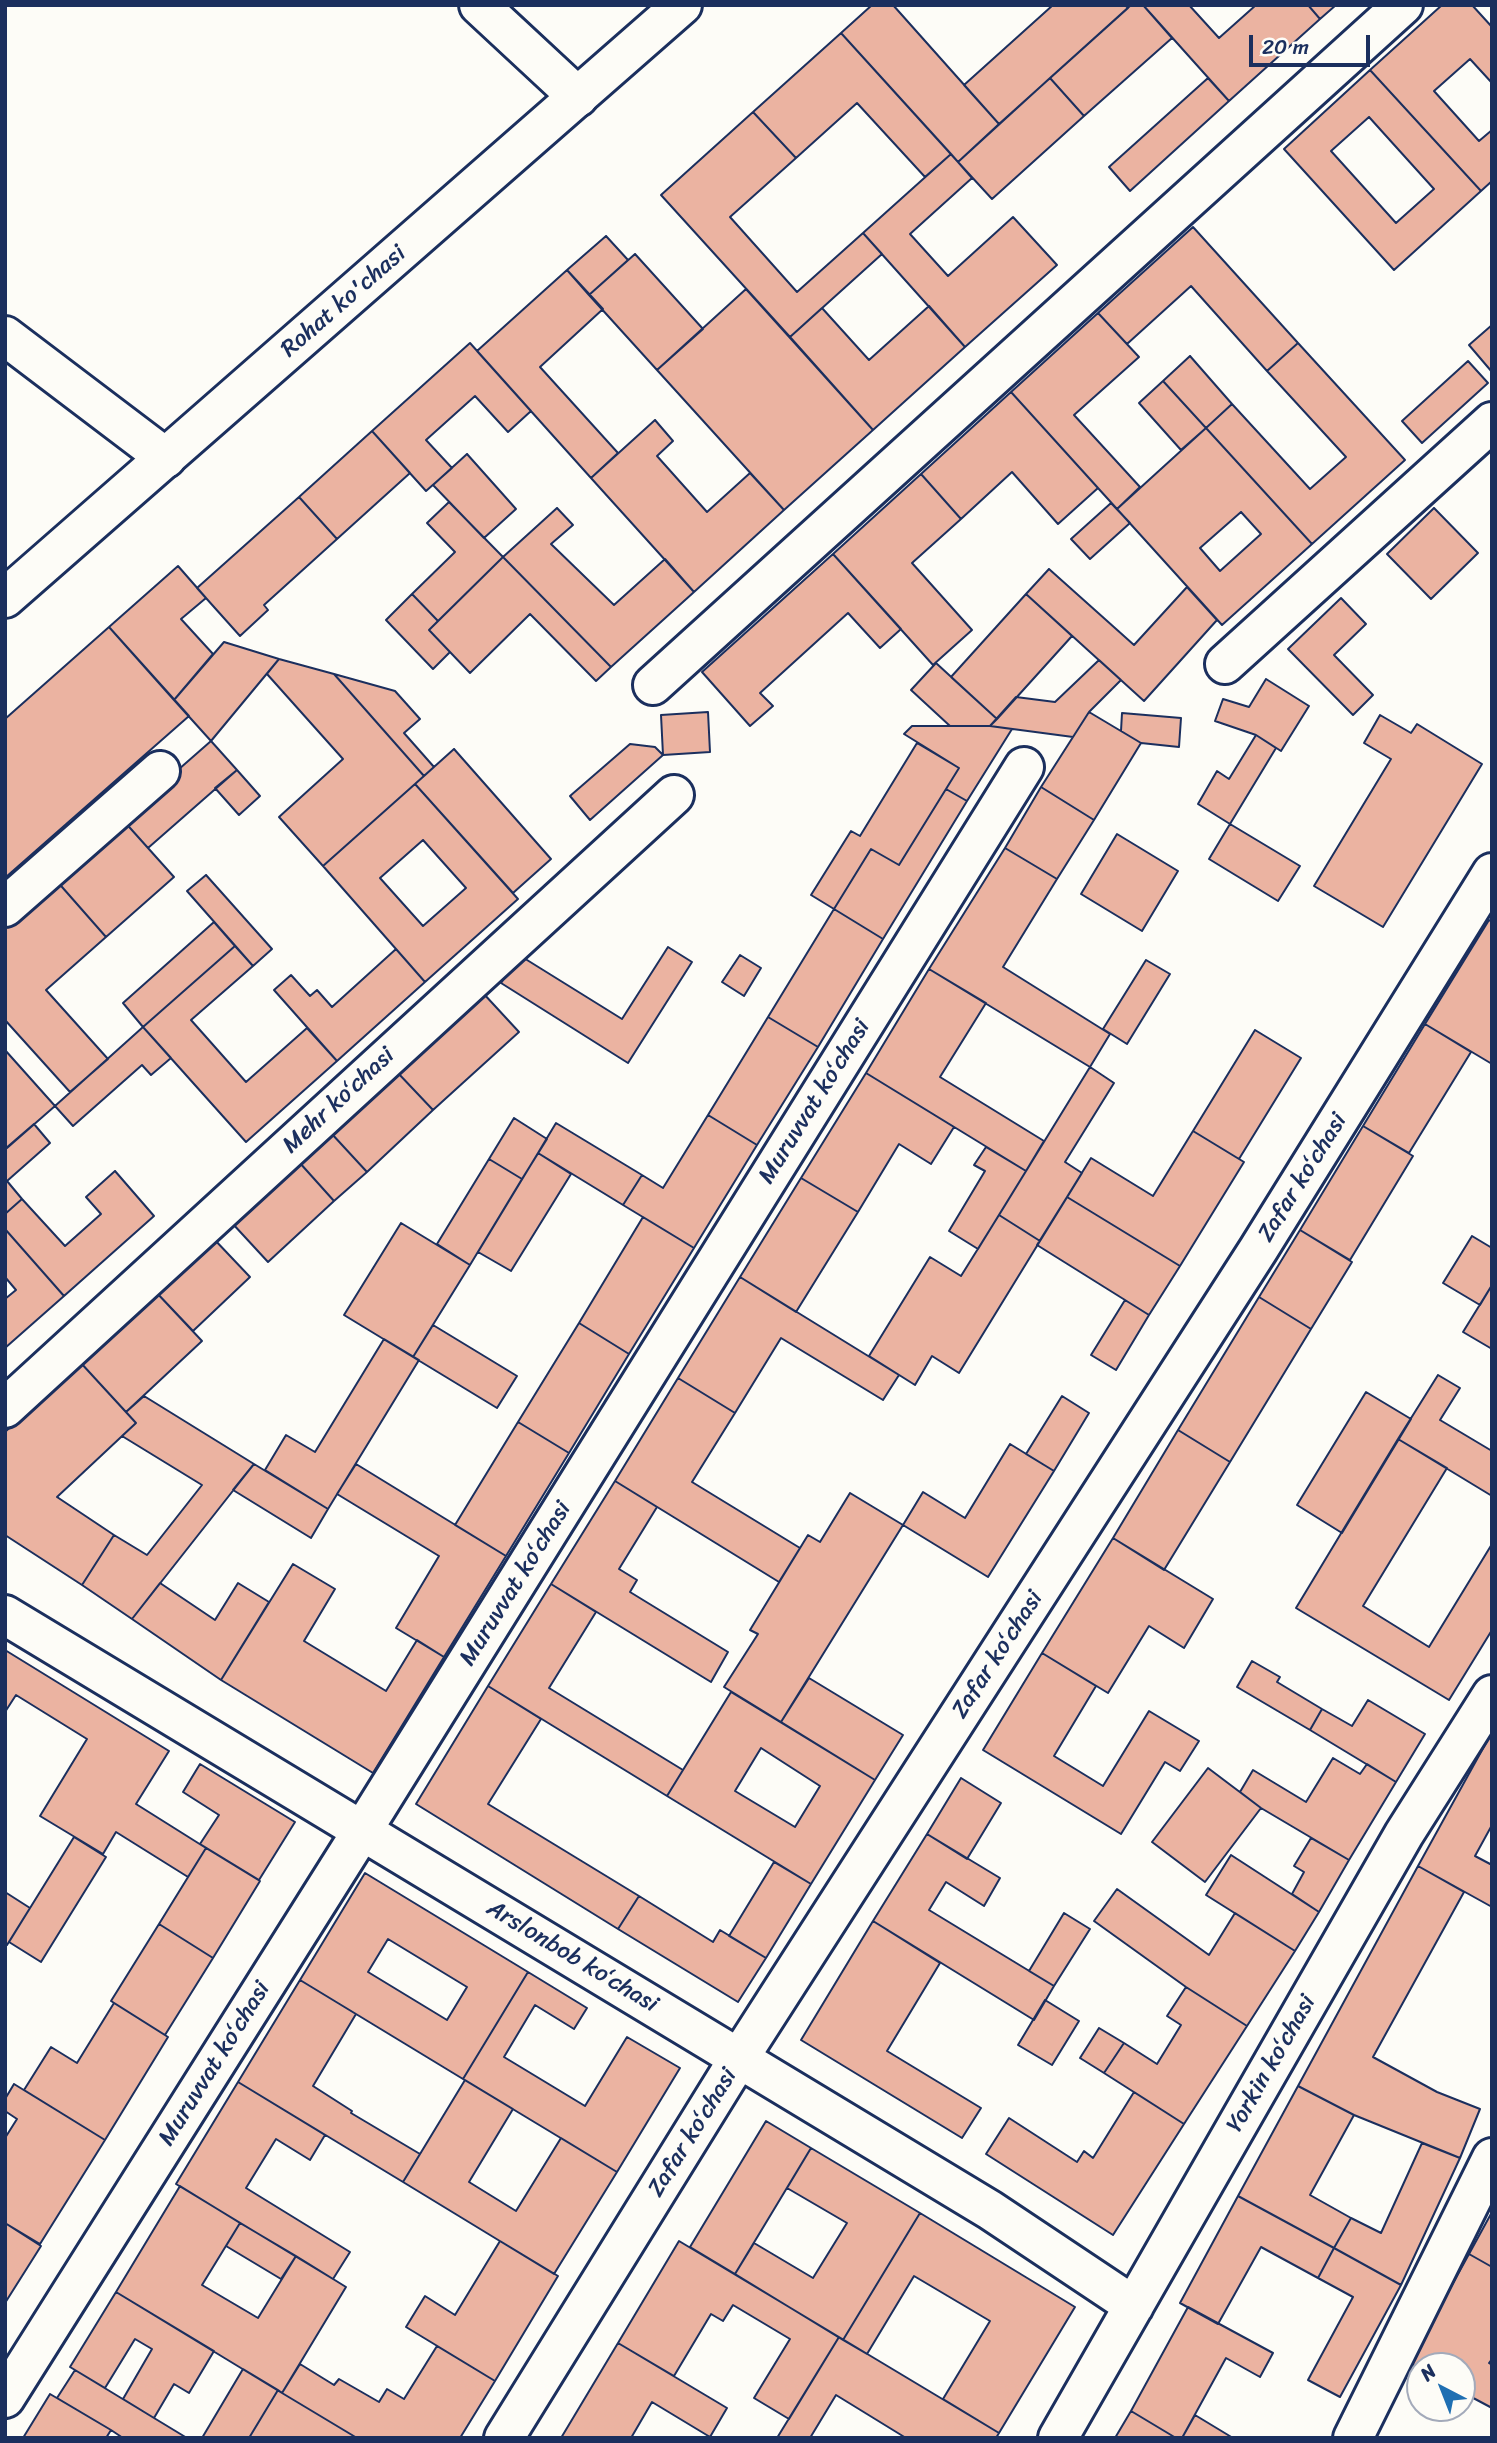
<!DOCTYPE html>
<meta charset="utf-8">
<style>
body{margin:0}
#map{position:relative;width:1497px;height:2443px;overflow:hidden;background:#fdfcf7;font-family:Sriracha,sans-serif}
canvas{display:block}
.frame{position:absolute;inset:0;border:7px solid #1b2f5e;pointer-events:none}
.north{position:absolute;left:1406px;top:2352px;width:70px;height:70px;box-sizing:border-box;background:#fdfcf7;border:2px solid #a3aaba;border-radius:50%;rotate:318deg;font-size:19px;font-weight:700;line-height:28px;text-align:center;color:#1b2f5e}
.north::after{content:'';display:block;margin:auto;width:24px;height:32px;background:#1f6fb2;clip-path:polygon(50% 0,100% 100%,50% 72%,0 100%)}
.scale{position:absolute;left:1249px;top:35px;width:121px;height:32px;box-sizing:border-box;border:4px solid #1b2f5e;border-top:0;padding-left:9px;font-size:21px;line-height:24px;white-space:nowrap;color:#1b2f5e;-webkit-text-stroke:5px #fdfcf7;paint-order:stroke}
</style>
<div id="map">
<canvas width="1497" height="2443"></canvas>
<div class="frame"></div>
<div class="north">N</div>
<div class="scale">20 m</div>
</div>
<script>
const c = document.querySelector('canvas').getContext('2d');
c.lineJoin = 'round';
function paint(path, color) {
  c.fillStyle = color;
  c.fill(path, 'evenodd');
}
function toPath(rows) {
  const path = new Path2D();
  for (const r of rows) {
    path.moveTo(r[0], r[1]);
    for (let i = 2; i < r.length; i += 2) path.lineTo(r[i], r[i + 1]);
  }
  return path;
}
function strokePath(path, color, width, dash) {
  c.strokeStyle = color;
  c.lineWidth = width;
  c.lineCap = dash ? 'butt' : 'round';
  c.setLineDash(dash || []);
  c.stroke(path);
}
function drawText(font, color, halo, rows, align = 'center') {
  c.font = font + ' Sriracha,sans-serif';
  c.lineWidth = 5;
  c.setLineDash([]);
  c.textBaseline = 'middle';
  c.strokeStyle = halo;
  c.fillStyle = color;
  for (const [text, x, y, turn = 0] of rows) {
    c.save();
    c.translate(x, y);
    c.rotate((+turn || 0) * Math.PI / 180);
    c.textAlign = isNaN(turn) ? turn : align;
    if (halo) c.strokeText(text, 0, 0);
    c.fillText(text, 0, 0);
    c.restore();
  }
}
const building = toPath([
 [872,5,893,5,999,124,958,162,841,33,872,5],
 [1053,5,1125,5,1128,8,999,124,964,85,1053,5],
 [1131,5,1143,5,1172,38,1084,116,1050,78,1131,5],
 [1143,5,1189,5,1219,38,1256,5,1308,5,1320,19,1229,101,1143,5],
 [1308,5,1336,5,1320,19,1308,5],
 [1442,5,1472,5,1492,27,1492,83,1470,59,1434,91,1479,141,1492,130,1492,181,1481,191,1370,70,1442,5],
 [841,33,951,154,925,177,857,103,796,158,753,112,841,33],
 [1370,70,1481,191,1394,270,1284,149,1370,70],
 [1369,117,1434,189,1396,223,1331,151,1369,117],
 [1050,78,1084,116,992,199,958,162,1050,78],
 [1208,78,1229,101,1130,191,1109,167,1208,78],
 [753,112,796,158,730,217,797,292,863,233,882,254,790,337,661,195,753,112],
 [951,154,972,178,910,234,948,276,1013,217,1057,265,965,347,863,233,951,154],
 [1193,227,1298,343,1267,371,1191,286,1127,344,1098,313,1193,227],
 [606,236,628,260,589,295,567,270,606,236],
 [635,254,703,329,657,370,589,295,635,254],
 [567,270,603,309,540,367,618,453,591,478,477,351,567,270],
 [746,289,873,430,784,510,657,370,746,289],
 [929,306,965,347,873,430,790,337,822,308,869,360,929,306],
 [1098,313,1139,357,1074,415,1140,487,1117,509,1011,392,1098,313],
 [1492,325,1492,372,1469,345,1492,325],
 [470,343,531,411,508,432,475,396,426,440,452,468,426,491,372,431,470,343],
 [1298,343,1405,460,1312,544,1206,428,1232,404,1310,489,1346,457,1267,371,1298,343],
 [1190,356,1232,404,1206,428,1163,381,1190,356],
 [1468,361,1488,383,1422,443,1402,421,1468,361],
 [1163,381,1206,428,1181,450,1139,403,1163,381],
 [1011,392,1098,488,1058,524,1012,472,961,519,921,474,1011,392],
 [655,420,673,441,657,456,707,512,750,473,784,510,694,592,591,478,655,420],
 [1206,428,1312,544,1222,625,1117,509,1206,428],
 [1241,512,1261,534,1220,571,1200,548,1241,512],
 [372,431,410,473,337,539,299,497,372,431],
 [467,454,516,509,484,538,433,485,467,454],
 [921,474,961,519,912,563,972,630,933,665,833,554,921,474],
 [299,497,337,539,264,605,268,610,240,636,197,588,299,497],
 [449,502,503,557,438,621,412,594,455,552,427,523,449,502],
 [1111,503,1130,523,1090,559,1071,539,1111,503],
 [557,508,573,525,551,544,614,605,665,559,694,592,611,667,503,557,557,508],
 [1434,508,1478,553,1431,599,1387,554,1434,508],
 [833,554,901,629,880,648,848,613,760,693,773,706,750,726,702,672,833,554],
 [503,557,611,667,596,681,530,614,470,673,429,630,503,557],
 [178,566,206,598,181,619,213,654,174,700,109,627,178,566],
 [1049,569,1134,645,1187,587,1217,620,1144,701,1026,594,1049,569],
 [412,594,438,621,429,630,450,652,433,669,386,620,412,594],
 [1026,594,1072,636,997,719,951,677,1026,594],
 [1341,598,1366,624,1334,655,1373,695,1353,715,1288,649,1341,598],
 [109,627,189,716,6,877,5,719,109,627],
 [224,642,279,659,211,741,174,700,224,642],
 [279,659,334,674,424,776,323,866,279,817,343,759,267,674,279,659],
 [1099,660,1121,680,1089,712,1073,737,990,726,1016,697,1055,702,1099,660],
 [936,663,997,719,990,726,950,726,911,690,936,663],
 [334,674,395,691,420,719,404,733,434,767,424,776,334,674],
 [1266,679,1309,706,1281,751,1256,735,1215,721,1223,699,1249,707,1266,679],
 [708,712,710,752,663,755,661,715,708,712],
 [1089,712,1141,743,1094,820,1041,787,1089,712],
 [1122,713,1181,718,1179,747,1141,743,1121,731,1122,713],
 [1380,715,1411,733,1417,724,1482,764,1383,927,1314,886,1391,759,1364,743,1380,715],
 [912,726,990,726,1012,729,967,801,946,789,959,768,904,734,912,726],
 [1256,735,1276,748,1230,824,1198,804,1217,771,1229,779,1256,735],
 [211,741,237,770,148,848,122,819,211,741],
 [917,743,959,768,899,865,871,849,834,909,811,895,851,831,860,836,917,743],
 [630,744,655,747,663,755,590,820,570,796,630,744],
 [454,749,551,859,513,893,415,784,454,749],
 [237,770,260,796,239,815,215,788,237,770],
 [415,784,518,899,425,982,323,866,415,784],
 [423,840,466,888,423,926,380,878,423,840],
 [1041,787,1094,820,1057,879,1005,848,1041,787],
 [946,789,967,801,883,939,834,909,871,849,899,865,946,789],
 [122,819,174,877,106,937,55,879,122,819],
 [1230,824,1300,866,1278,901,1209,859,1230,824],
 [1117,834,1178,871,1142,931,1081,894,1117,834],
 [1005,848,1057,879,1003,967,1110,1034,1090,1067,929,969,1005,848],
 [206,875,272,949,253,966,187,891,206,875],
 [55,879,106,937,46,990,108,1059,70,1092,5,1020,5,923,55,879],
 [834,909,883,939,818,1047,768,1017,834,909],
 [1489,920,1492,922,1492,1064,1425,1024,1489,920],
 [214,922,235,946,143,1027,123,1003,214,922],
 [235,946,253,966,191,1020,246,1082,307,1028,337,1061,246,1142,143,1027,235,946],
 [668,947,692,962,628,1063,501,983,519,955,622,1019,668,947],
 [396,949,425,982,337,1061,274,990,291,975,310,996,317,990,332,1007,396,949],
 [740,955,761,968,744,996,722,982,740,955],
 [1146,960,1170,974,1127,1044,1103,1029,1146,960],
 [929,969,986,1003,940,1077,1044,1141,1026,1171,866,1073,929,969],
 [483,993,519,1032,433,1110,397,1072,483,993],
 [768,1017,818,1047,757,1145,708,1115,768,1017],
 [1425,1024,1471,1052,1409,1153,1363,1126,1425,1024],
 [143,1027,171,1058,151,1075,142,1065,73,1126,55,1106,143,1027],
 [1255,1030,1301,1058,1239,1159,1193,1131,1255,1030],
 [5,1050,55,1106,7,1148,5,1146,5,1050],
 [1090,1067,1114,1083,1065,1162,1082,1173,1040,1241,999,1215,1090,1067],
 [397,1072,433,1110,367,1172,331,1133,397,1072],
 [866,1073,954,1127,931,1164,899,1144,858,1212,801,1178,866,1073],
 [708,1115,757,1145,694,1248,623,1205,642,1175,663,1188,708,1115],
 [514,1118,547,1139,522,1179,489,1159,514,1118],
 [556,1123,642,1175,623,1205,538,1153,556,1123],
 [34,1124,50,1143,7,1181,22,1199,5,1214,5,1149,34,1124],
 [1363,1126,1413,1156,1350,1260,1300,1230,1363,1126],
 [1193,1131,1244,1162,1180,1266,1067,1197,1091,1158,1153,1196,1193,1131],
 [331,1133,367,1172,334,1201,299,1162,331,1133],
 [986,1147,1026,1171,978,1249,949,1231,985,1171,974,1165,986,1147],
 [538,1153,571,1174,511,1271,478,1252,538,1153],
 [489,1159,522,1179,470,1265,437,1244,489,1159],
 [299,1162,334,1201,268,1262,232,1223,299,1162],
 [115,1171,154,1216,64,1296,5,1229,5,1214,22,1199,65,1246,101,1214,86,1197,115,1171],
 [801,1178,858,1212,796,1312,740,1277,801,1178],
 [1067,1197,1180,1266,1149,1315,1037,1245,1067,1197],
 [999,1215,1040,1241,959,1373,932,1356,915,1385,869,1356,930,1257,961,1276,999,1215],
 [643,1217,694,1248,629,1354,579,1323,643,1217],
 [401,1223,470,1265,413,1357,344,1315,401,1223],
 [5,1229,64,1296,5,1348,5,1299,16,1290,5,1277,5,1229],
 [1300,1230,1352,1262,1311,1329,1259,1297,1300,1230],
 [1472,1236,1492,1248,1492,1285,1480,1305,1443,1283,1472,1236],
 [213,1238,250,1277,193,1331,155,1291,213,1238],
 [740,1277,899,1375,883,1400,781,1338,735,1413,678,1378,740,1277],
 [1492,1285,1492,1349,1463,1332,1492,1285],
 [155,1291,202,1341,126,1412,80,1362,155,1291],
 [1259,1297,1311,1329,1230,1462,1178,1430,1259,1297],
 [1125,1300,1149,1315,1116,1370,1091,1355,1125,1300],
 [579,1323,629,1354,569,1453,518,1422,579,1323],
 [433,1325,517,1376,497,1408,413,1357,433,1325],
 [384,1339,419,1360,328,1509,265,1470,286,1435,315,1452,384,1339],
 [80,1362,136,1423,57,1497,114,1535,82,1585,5,1535,5,1432,80,1362],
 [1438,1375,1460,1388,1440,1420,1492,1451,1492,1496,1398,1439,1438,1375],
 [678,1378,735,1413,692,1482,800,1548,779,1582,615,1481,678,1378],
 [1366,1392,1411,1419,1342,1533,1297,1505,1366,1392],
 [144,1396,254,1464,132,1619,82,1585,114,1535,147,1555,202,1485,122,1436,136,1423,126,1412,144,1396],
 [1062,1396,1089,1413,1054,1471,1026,1454,1062,1396],
 [518,1422,569,1453,506,1556,455,1525,518,1422],
 [1178,1430,1230,1462,1164,1570,1113,1538,1178,1430],
 [1398,1439,1447,1468,1363,1606,1429,1647,1492,1544,1492,1630,1449,1700,1296,1608,1398,1439],
 [1010,1444,1054,1471,988,1577,903,1525,923,1492,965,1518,1010,1444],
 [254,1464,328,1509,311,1538,233,1490,254,1464],
 [356,1464,506,1556,444,1657,396,1628,439,1556,337,1494,356,1464],
 [615,1481,657,1507,619,1569,637,1580,630,1592,728,1652,711,1682,551,1584,615,1481],
 [850,1493,903,1525,781,1722,724,1687,758,1634,750,1630,808,1535,820,1542,850,1493],
 [1113,1538,1213,1599,1184,1648,1149,1626,1108,1693,1042,1653,1113,1538],
 [293,1564,335,1589,304,1641,386,1691,417,1640,444,1657,373,1773,221,1680,293,1564],
 [160,1583,215,1620,238,1583,269,1602,221,1680,132,1619,160,1583],
 [551,1584,596,1612,549,1688,683,1770,667,1796,488,1686,551,1584],
 [5,1650,169,1751,136,1804,206,1848,188,1877,116,1832,103,1854,40,1816,87,1739,16,1695,5,1712,5,1650],
 [1042,1653,1096,1686,1054,1756,1103,1786,1149,1711,1199,1741,1180,1771,1165,1762,1121,1834,983,1750,1042,1653],
 [1252,1661,1280,1677,1277,1682,1322,1709,1310,1730,1237,1687,1252,1661],
 [809,1678,903,1735,875,1780,781,1722,809,1678],
 [488,1686,541,1719,488,1804,639,1896,618,1929,416,1804,488,1686],
 [731,1692,875,1780,811,1884,667,1796,731,1692],
 [761,1748,820,1786,795,1827,735,1791,761,1748],
 [1368,1700,1425,1734,1396,1782,1310,1730,1322,1709,1352,1726,1368,1700],
 [1492,1732,1492,1825,1475,1856,1492,1865,1492,1907,1418,1866,1492,1732],
 [1333,1758,1360,1774,1367,1764,1396,1782,1349,1860,1261,1808,1240,1792,1253,1770,1306,1802,1333,1758],
 [200,1764,295,1822,259,1880,200,1844,219,1815,183,1792,200,1764],
 [1208,1768,1261,1808,1205,1882,1152,1842,1208,1768],
 [961,1778,1001,1803,967,1859,927,1834,961,1778],
 [927,1834,1000,1878,984,1906,946,1882,929,1910,1054,1986,1034,2020,873,1921,927,1834],
 [74,1837,106,1857,41,1962,9,1942,74,1837],
 [1311,1838,1349,1860,1319,1912,1292,1894,1304,1872,1294,1866,1311,1838],
 [206,1848,260,1881,213,1958,159,1924,206,1848],
 [1231,1855,1319,1912,1295,1951,1206,1895,1231,1855],
 [774,1862,811,1884,766,1958,729,1936,774,1862],
 [1418,1866,1464,1892,1373,2057,1437,2092,1480,2109,1460,2158,1354,2115,1298,2086,1418,1866],
 [365,1873,528,1972,463,2079,300,1980,365,1873],
 [388,1939,467,1987,447,2020,368,1972,388,1939],
 [1117,1889,1209,1955,1235,1913,1295,1951,1247,2026,1186,1987,1094,1921,1117,1889],
 [5,1892,30,1908,7,1945,5,1944,5,1892],
 [639,1896,713,1942,720,1930,766,1958,738,2002,618,1929,639,1896],
 [1064,1913,1090,1929,1054,1986,1029,1971,1064,1913],
 [873,1921,940,1963,887,2051,981,2108,962,2138,801,2040,873,1921],
 [159,1924,213,1958,165,2035,111,2001,159,1924],
 [528,1972,587,2008,574,2029,535,2005,504,2057,585,2106,627,2037,680,2068,617,2172,463,2079,528,1972],
 [300,1980,356,2014,313,2086,352,2111,351,2113,420,2154,403,2182,238,2082,300,1980],
 [1186,1987,1247,2026,1184,2124,1104,2073,1124,2043,1157,2064,1181,2025,1167,2016,1186,1987],
 [1045,2000,1079,2021,1052,2065,1018,2045,1045,2000],
 [114,2003,168,2037,105,2140,24,2090,51,2047,77,2063,114,2003],
 [1099,2028,1124,2043,1104,2073,1080,2058,1099,2028],
 [465,2080,513,2109,469,2182,516,2211,561,2138,617,2172,554,2274,403,2182,465,2080],
 [238,2082,325,2135,310,2160,276,2139,246,2188,350,2252,333,2279,176,2184,238,2082],
 [14,2084,105,2140,40,2244,5,2223,5,2138,17,2119,5,2111,5,2099,14,2084],
 [1298,2086,1354,2115,1310,2195,1351,2218,1334,2248,1238,2196,1298,2086],
 [1134,2092,1184,2124,1113,2235,986,2154,1009,2118,1077,2162,1084,2151,1093,2158,1134,2092],
 [766,2121,811,2148,735,2274,690,2247,766,2121],
 [1422,2143,1460,2158,1401,2285,1334,2248,1351,2218,1381,2233,1422,2143],
 [811,2148,920,2213,843,2340,735,2274,754,2243,813,2278,847,2223,787,2188,811,2148],
 [180,2186,240,2223,202,2285,258,2318,296,2256,346,2287,282,2393,116,2292,180,2186],
 [1238,2196,1334,2248,1318,2278,1261,2247,1218,2324,1180,2303,1238,2196],
 [1492,2212,1492,2267,1469,2254,1492,2212],
 [920,2213,1075,2307,999,2433,943,2399,990,2321,914,2276,867,2354,843,2340,920,2213],
 [5,2223,41,2246,5,2303,5,2223],
 [240,2223,296,2256,281,2279,226,2246,240,2223],
 [500,2241,558,2276,495,2381,406,2327,425,2296,455,2315,500,2241],
 [679,2241,839,2337,789,2419,754,2398,790,2339,733,2305,723,2321,711,2314,674,2376,618,2343,679,2241],
 [1334,2248,1401,2285,1340,2397,1308,2380,1353,2297,1318,2278,1334,2248],
 [1469,2254,1492,2267,1492,2359,1489,2363,1492,2365,1492,2408,1462,2392,1462,2366,1420,2366,1420,2369,1409,2363,1469,2254],
 [116,2292,214,2351,189,2393,174,2384,154,2418,123,2399,152,2349,135,2339,105,2388,70,2367,116,2292],
 [1188,2307,1273,2353,1260,2377,1226,2358,1182,2438,1176,2438,1131,2411,1188,2307],
 [839,2337,999,2433,996,2438,906,2438,836,2395,810,2438,777,2438,839,2337],
 [618,2343,727,2408,710,2437,652,2402,631,2438,561,2438,618,2343],
 [437,2346,495,2381,460,2438,357,2438,282,2393,300,2364,334,2385,339,2379,379,2402,387,2389,404,2399,437,2346],
 [243,2369,278,2390,249,2438,202,2438,243,2369],
 [75,2370,154,2418,187,2438,123,2438,111,2430,57,2398,75,2370],
 [278,2390,282,2393,357,2438,249,2438,278,2390],
 [50,2394,111,2430,106,2438,23,2438,50,2394],
 [1131,2411,1176,2438,1115,2438,1131,2411],
 [1195,2415,1233,2438,1182,2438,1195,2415]
]);
paint(building, '#ebb3a1');
strokePath(building, '#1b2f5e', 2);
const street = toPath([
 [479,5,578,97],
 [5,336,166,458],
 [1225,664,1492,422],
 [653,685,1403,5],
 [5,907,160,771],
 [5,1408,674,795],
 [5,1615,990,2210,1134,2306],
 [5,2398,362,1831,1024,767],
 [504,2438,739,2058,1258,1250,1492,873],
 [1058,2438,1404,1834,1492,1695],
 [1353,2438,1492,2158]
]);
const primary = toPath([
 [5,598,682,5]
]);
strokePath(street, '#1b2f5e', 44);
strokePath(primary, '#1b2f5e', 44);
strokePath(street, '#fdfcf7', 38);
strokePath(primary, '#fdfcf7', 38);
drawText('24px', '#1b2f5e', '#fdfcf7', [
 ["Rohat ko'chasi",344,302,-41],
 ["Mehr koʻchasi",339,1101,-43],
 ["Muruvvat koʻchasi",815,1102,-58],
 ["Zafar koʻchasi",1303,1178,-58],
 ["Muruvvat koʻchasi",516,1584,-58],
 ["Zafar koʻchasi",998,1655,-57],
 ["Arslonbob koʻchasi",572,1957,31],
 ["Muruvvat koʻchasi",215,2064,-58],
 ["Yorkin koʻchasi",1272,2064,-60],
 ["Zafar koʻchasi",693,2133,-58]
]);
</script>
